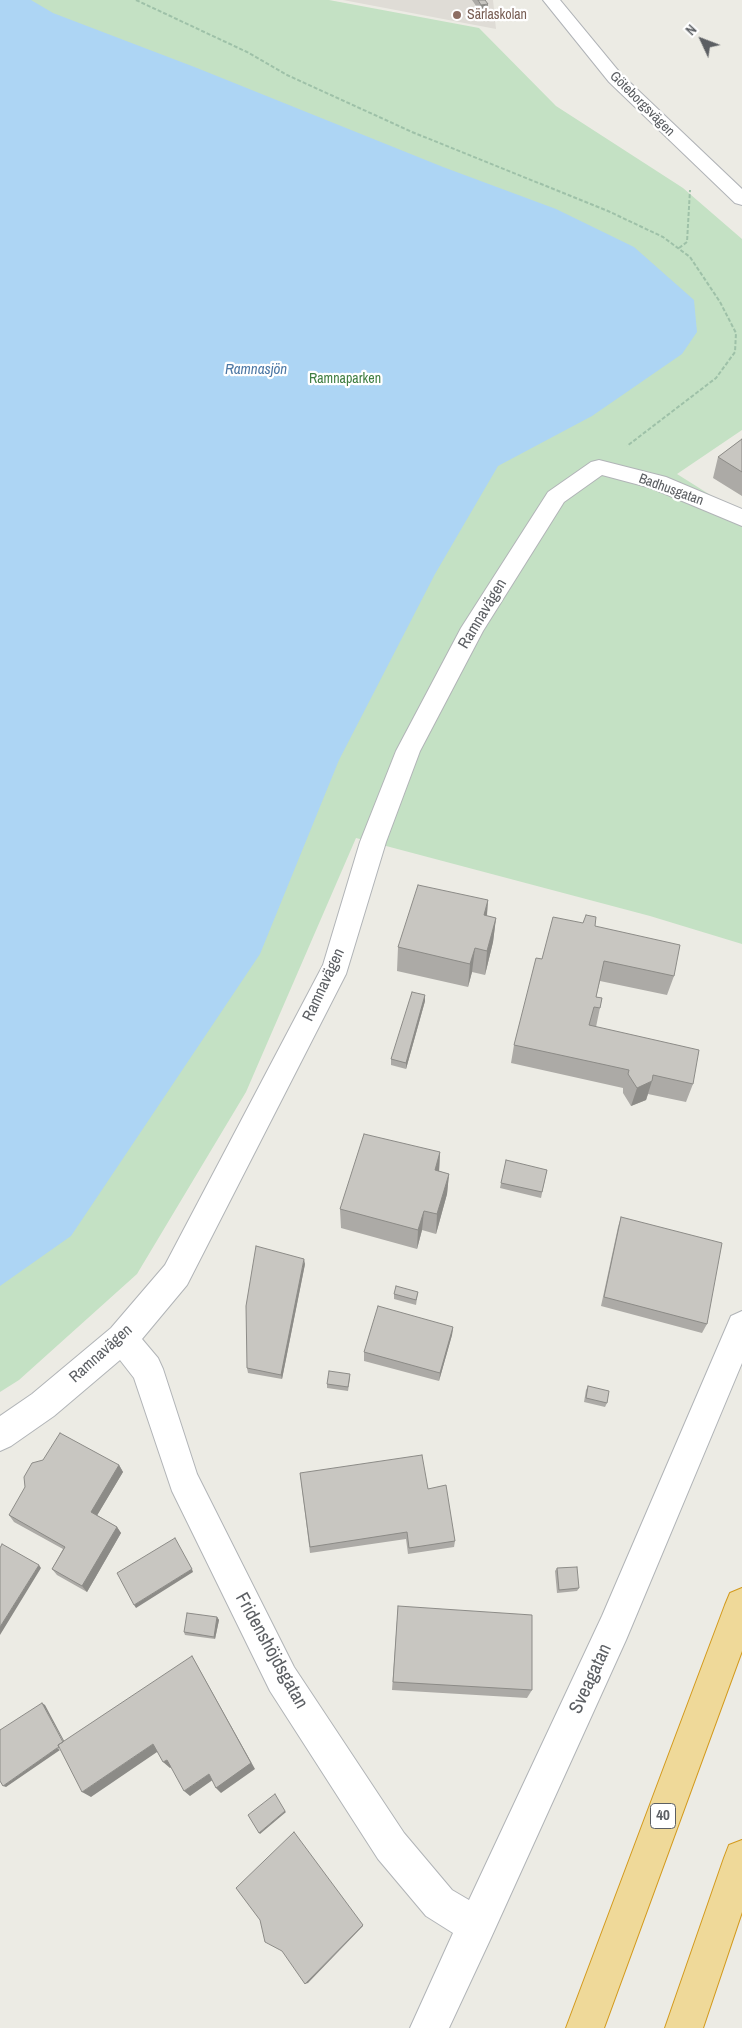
<!DOCTYPE html>
<meta charset="utf-8">
<style>
body{margin:0}
#map{position:relative;width:742px;height:2028px;overflow:hidden;background:#ecebe4;font-family:"Archivo Narrow",sans-serif}
canvas{display:block}
.north{position:absolute;left:677px;top:15px;width:50px;height:50px;-webkit-text-stroke:4px #fff;paint-order:stroke;rotate:313deg;font-size:14px;font-weight:700;line-height:20px;text-align:center;color:#5c5f63}
.north::after{content:'';display:block;margin:auto;width:18px;height:22px;background:#5c5f63;clip-path:polygon(50% 0,100% 100%,50% 72%,0 100%)}
</style>
<div id="map">
<canvas width="742" height="2028"></canvas>
<div class="north">N</div>
</div>
<script>
const c = document.querySelector('canvas').getContext('2d');
c.lineJoin = 'round';
function paint(path, color) {
  c.fillStyle = color;
  c.fill(path, 'evenodd');
}
function toPath(rows) {
  const path = new Path2D();
  for (const r of rows) {
    path.moveTo(r[0], r[1]);
    for (let i = 2; i < r.length; i += 2) path.lineTo(r[i], r[i + 1]);
  }
  return path;
}
function strokePath(path, color, width, dash) {
  c.strokeStyle = color;
  c.lineWidth = width;
  c.lineCap = dash ? 'butt' : 'round';
  c.setLineDash(dash || []);
  c.stroke(path);
}
function drawText(font, color, halo, rows, align = 'center') {
  c.font = font + ' "Archivo Narrow",sans-serif';
  c.lineWidth = 4.5;
  c.setLineDash([]);
  c.textBaseline = 'middle';
  c.strokeStyle = halo;
  c.fillStyle = color;
  for (const [text, x, y, turn = 0] of rows) {
    c.save();
    c.translate(x, y);
    c.rotate((+turn || 0) * Math.PI / 180);
    c.textAlign = isNaN(turn) ? turn : align;
    if (halo) c.strokeText(text, 0, 0);
    c.fillText(text, 0, 0);
    c.restore();
  }
}
paint(toPath([
 [343,0,493,0,496,29]
]), '#dfdcd6');
paint(toPath([
 [0,0,329,0,479,28,556,106,683,188,742,239,742,430,677,474,742,515,742,944,650,916,356,838,246,1092,137,1274,19,1380,0,1392]
]), '#c4e1c4');
paint(toPath([
 [0,0,31,0,53,13,197,68,443,167,556,209,634,247,694,300,697,332,682,354,592,416,498,466,435,574,339,760,260,954,71,1236,0,1286]
]), '#add5f4');
const street = toPath([
 [599,460,666,477,742,509,742,526,651,488,602,475,564,502,483,631,420,751,386,842,346,974,187,1285,142,1339,158,1358,163,1369,197,1474,294,1667,404,1833,452,1890,469,1900,602,1616,731,1316,742,1311,742,1363,626,1640,490,1940,449,2028,410,2028,453,1933,426,1916,378,1859,270,1691,172,1491,134,1378,120,1360,54,1416,11,1446,0,1451,0,1416,32,1394,111,1328,165,1265,323,965,360,842,396,751,461,628,548,492,591,462,599,460]
]);
const secondary = toPath([
 [543,0,560,0,621,74,742,189,742,205,735,203,609,82,543,0]
]);
const highway = toPath([
 [742,1588,742,1651,604,2028,566,2028,725,1605,730,1593,742,1588],
 [742,1840,742,1912,703,2028,665,2028,724,1858,729,1845,742,1840]
]);
strokePath(street, '#b1b4b7', 2);
strokePath(secondary, '#b0b3b7', 2);
strokePath(highway, '#d39a1d', 2);
strokePath(toPath([
 [136,0,247,52,287,75,412,132,608,211,663,237,690,257,720,302,736,333,735,352,716,378,627,446],
 [679,248,687,242,690,190]
]), '#9ec1a8', 2, [4, 2]);
paint(street, '#fff');
paint(secondary, '#fff');
paint(highway, '#efd999');
paint(toPath([
 [472,0,485,0,487,12,481,13],
 [742,439,742,496,713,478,718,457],
 [488,900,487,916,496,918,493,942,485,975,472,972,468,987,397,971,398,947],
 [583,923,595,926,674,976,667,995,600,981,596,997,602,998,596,1027,693,1084,686,1102,648,1094,646,1100,631,1106,623,1093,623,1088,511,1063,514,1045,542,959],
 [425,995,425,1001,406,1069,391,1065,391,1059],
 [440,1152,439,1171,449,1174,447,1194,436,1234,422,1230,417,1249,341,1228,340,1209],
 [547,1170,541,1198,500,1188,501,1183],
 [621,1217,707,1324,702,1333,601,1306,618,1227],
 [305,1264,282,1379,248,1373,247,1368],
 [418,1292,416,1305,394,1299,394,1294],
 [453,1327,452,1335,439,1381,364,1361,364,1352],
 [350,1378,348,1391,327,1388,327,1384],
 [588,1386,607,1403,605,1407,584,1402,586,1390],
 [119,1465,123,1472,97,1515,117,1527,121,1533,87,1592,57,1575,52,1569,63,1549,14,1522,9,1515],
 [300,1473,428,1489,455,1541,454,1547,408,1554,406,1539,310,1553],
 [557,1568,579,1588,577,1591,557,1593,555,1571],
 [398,1606,532,1690,527,1698,392,1690],
 [217,1617,219,1620,215,1639,185,1635,184,1632]
]), '#acaaa6');
paint(toPath([
 [488,4,487,12,481,13,481,5],
 [488,900,486,925,484,915],
 [496,918,493,942,485,975,487,951],
 [475,948,472,972,468,987,470,964],
 [425,995,425,1001,406,1069,406,1063],
 [652,1081,646,1100,631,1106,637,1088],
 [440,1152,439,1172,435,1170],
 [449,1174,447,1194,436,1234,437,1214],
 [424,1211,422,1230,417,1249,418,1230],
 [304,1259,305,1264,282,1379,281,1375],
 [453,1327,452,1335,439,1381,440,1373],
 [119,1465,123,1472,95,1519,91,1512],
 [117,1527,121,1533,87,1592,82,1586],
 [39,1565,41,1568,0,1635,0,1627],
 [192,1569,193,1572,136,1608,134,1605],
 [217,1617,219,1620,215,1639,214,1637],
 [192,1656,255,1769,221,1793,216,1788],
 [42,1703,45,1705,69,1750,67,1748],
 [153,1744,160,1750,91,1797,82,1792],
 [57,1748,60,1750,6,1787,3,1786],
 [167,1760,174,1766,170,1768,163,1762],
 [209,1774,214,1779,190,1796,184,1791],
 [285,1811,286,1812,260,1834,259,1833],
 [363,1925,363,1926,308,1983,305,1984]
]), '#8c8b87');
const building = toPath([
 [478,0,485,0,488,4,481,5,478,0],
 [742,439,742,472,718,457,742,439],
 [418,885,488,900,484,915,496,918,487,951,475,948,470,964,398,947,418,885],
 [586,915,596,917,595,926,680,945,674,976,604,961,596,997,602,998,600,1008,594,1007,589,1025,699,1050,693,1084,653,1075,652,1081,637,1088,628,1074,629,1070,514,1045,536,958,542,959,553,917,583,923,586,915],
 [412,992,425,995,406,1063,391,1059,412,992],
 [364,1134,440,1152,435,1170,449,1174,437,1214,424,1211,418,1230,340,1209,364,1134],
 [506,1160,547,1170,542,1192,501,1183,506,1160],
 [621,1217,722,1243,707,1324,604,1297,621,1217],
 [256,1246,304,1259,281,1375,247,1368,246,1306,256,1246],
 [396,1286,418,1292,416,1300,394,1294,396,1286],
 [378,1306,453,1327,440,1373,364,1352,378,1306],
 [329,1371,350,1374,348,1387,327,1384,329,1371],
 [588,1386,609,1391,607,1403,586,1398,588,1386],
 [60,1433,119,1465,91,1512,117,1527,82,1586,52,1569,65,1547,9,1515,25,1487,24,1477,32,1463,43,1460,60,1433],
 [422,1455,428,1489,446,1485,455,1541,409,1548,407,1532,310,1547,300,1473,422,1455],
 [175,1538,192,1569,134,1605,117,1573,175,1538],
 [2,1544,39,1565,0,1627,0,1548,2,1544],
 [577,1567,579,1588,559,1590,557,1568,577,1567],
 [398,1606,532,1615,532,1690,393,1682,398,1606],
 [187,1613,217,1617,214,1637,184,1632,187,1613],
 [192,1656,251,1763,216,1788,209,1774,184,1791,167,1760,163,1762,153,1744,82,1792,58,1745,192,1656],
 [42,1703,63,1742,58,1745,59,1748,57,1748,3,1786,0,1781,0,1730,42,1703],
 [275,1794,285,1811,259,1833,248,1815,275,1794],
 [294,1832,363,1925,305,1984,282,1951,265,1942,260,1920,236,1888,294,1832]
]);
paint(building, '#c8c6c1');
strokePath(building, '#8c8b87', 1);
for (const [x, y, r, color] of [
 [457,15,5,"#8d6e63"]
]) {
  const dot = new Path2D();
  dot.arc(x, y, r, 0, 2 * Math.PI);
  c.fillStyle = color;
  c.fill(dot);
  strokePath(dot, '#fff', 2);
}
drawText('14px', '#785e54', '#fff', [
 ["Särlaskolan",467,15]
], 'left');
drawText('14px', '#5c5f63', '#fff', [
 ["Göteborgsvägen",642,104,45],
 ["Badhusgatan",671,490,20]
]);
drawText('14px', '#407e42', '#fff', [
 ["Ramnaparken",345,379]
]);
drawText('italic 15px', '#4c77a4', '#fff', [
 ["Ramnasjön",256,370]
]);
for (const [x, y, w] of [
 [663,1816,25]
]) {
  const box = new Path2D();
  box.roundRect(x - w / 2, y - 12.5, w, 25, 4);
  c.fillStyle = '#fff';
  c.fill(box);
  strokePath(box, '#5c5f63', 1);
}
drawText('bold 15px', '#5c5f63', null, [
 ["40",663,1816]
]);
drawText('16px', '#5c5f63', '#fff', [
 ["Ramnavägen",483,614,-59],
 ["Ramnavägen",324,985,-65],
 ["Ramnavägen",101,1354,-42]
]);
drawText('19px', '#5c5f63', '#fff', [
 ["Fridenshöjdsgatan",271,1651,61],
 ["Sveagatan",591,1679,-65]
]);
</script>
